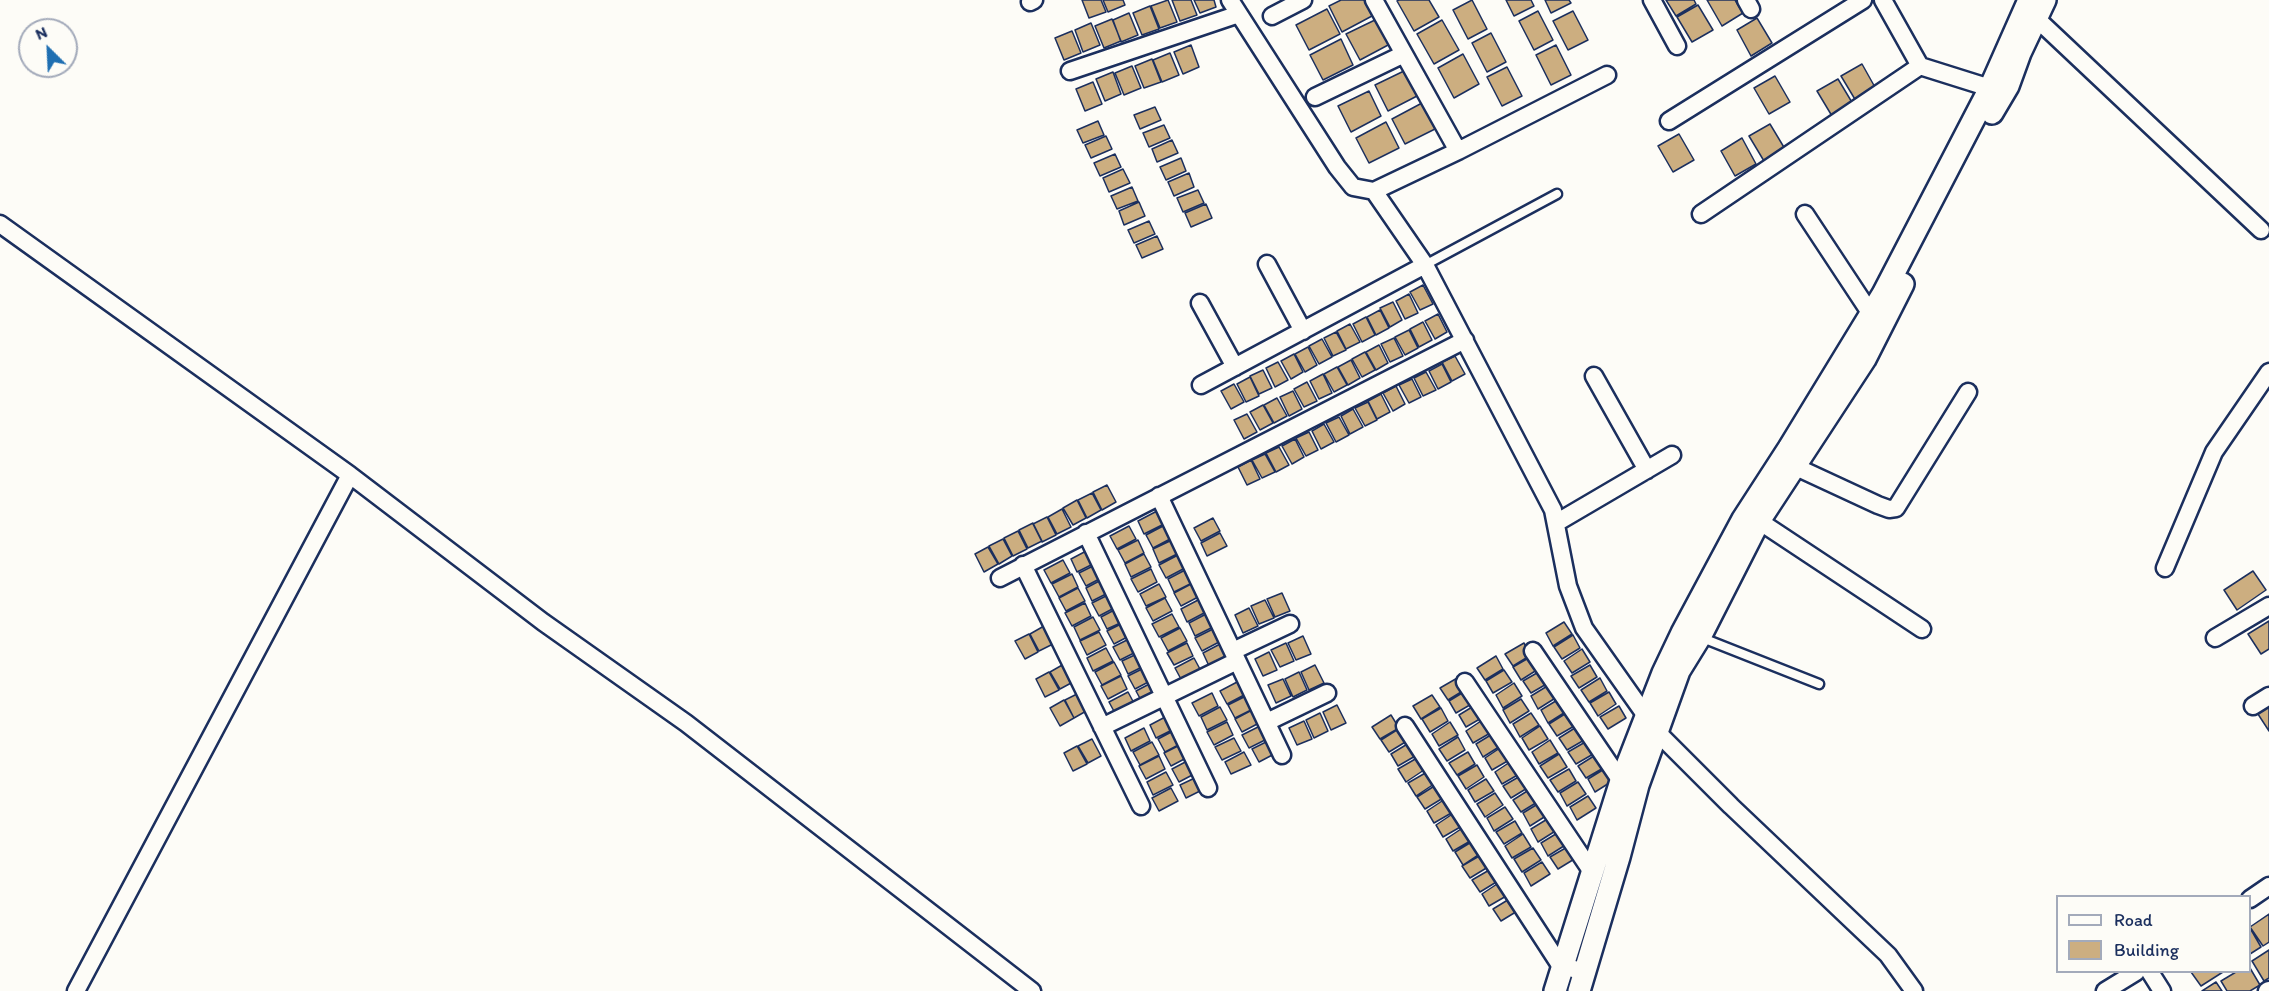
<!DOCTYPE html>
<html>
<head>
<meta charset="utf-8">
<style>
	body { margin:0 }
	#map { position:relative; width:2269px; height:991px; overflow:hidden; background:#fdfcf7; font-family:Itim,sans-serif }
	canvas { display:block }
	.legend { position:absolute; left:2056px; top:895px; width:195px; height:78px; box-sizing:border-box; background:#fdfcf7; border:2px solid #a3aaba; margin:0; padding:8px 10px; list-style:none; font-size:18px; color:#1b2f5e }
	.legend li { display:flex; align-items:center; gap:12px; height:30px }
	.legend b { width:30px; border:2px solid #a3aaba }
	.north { position:absolute; left:18px; top:18px; width:60px; height:60px; box-sizing:border-box; background:#fdfcf7; border:2px solid #a3aaba; border-radius:50%; rotate:336deg; font-size:16px; font-weight:700; line-height:24px; text-align:center; color:#1b2f5e }
	.north::after { content:''; display:block; margin:auto; width:21px; height:27px; background:#1f6fb2; clip-path:polygon(50% 0,100% 100%,50% 72%,0 100%) }
</style>
</head>
<body>
<div id="map">
<canvas width="2269" height="991"></canvas>
<ul class="legend">
<li><b style="height:8px;background:#fdfcf7"></b>Road</li>
<li><b style="height:16px;background:#ccae80"></b>Building</li>
</ul>
<div class="north">N</div>
</div>
<script>
const ctx = document.querySelector('canvas').getContext('2d');
ctx.lineJoin = 'round';
function fillPath(path, color) { ctx.fillStyle = color; ctx.fill(path, 'evenodd'); }
function strokePath(path, color, width, dash) { ctx.strokeStyle = color; ctx.lineWidth = width; ctx.lineCap = dash ? 'butt' : 'round'; ctx.setLineDash(dash || []); ctx.stroke(path); }
const building = new Path2D(`
	M1082,0h19l5,12 -17,6z
	M1103,0h20l2,5 -17,7z
	M1168,0l9,22 -17,6 -9,-22z
	M1172,0h19l6,15 -17,6z
	M1194,0h20l2,7 -16,6z
	M1341,0h23l8,16 -30,16 -13,-26z
	M1399,0h30l10,17 -25,14 -17,-30z
	M1472,0l15,29 -19,10 -15,-29z
	M1506,0h25l3,6 -20,10z
	M1545,0h24l2,3 -20,10z
	M1666,0h28l2,4 -20,12z
	M1707,0h28l8,13 -21,13z
	M1698,5l15,25 -21,12 -15,-25z
	M1150,6l9,23 -17,6 -9,-22z
	M1327,9l13,25 -31,16 -13,-25z
	M1538,11l15,29 -19,10 -15,-29z
	M1573,11l15,29 -20,10 -15,-29z
	M1129,13l9,22 -17,7 -8,-22z
	M1757,18l15,25 -21,13 -14,-26z
	M1112,19l9,22 -17,7 -9,-22z
	M1377,19l13,25 -30,16 -14,-26z
	M1442,20l17,30 -25,14 -17,-30z
	M1091,23l9,22 -17,7 -8,-22z
	M1072,31l9,22 -17,7 -9,-22z
	M1491,33l15,29 -19,10 -15,-29z
	M1341,39l12,26 -30,15 -13,-25z
	M1191,45l8,22 -16,7 -9,-22z
	M1556,45l15,30 -20,10 -15,-30z
	M1170,53l9,22 -17,7 -9,-22z
	M1463,54l16,30 -25,14 -16,-30z
	M1152,59l9,23 -17,6 -9,-22z
	M1862,64l14,25 -20,12 -15,-25z
	M1132,66l9,22 -17,7 -9,-22z
	M1507,67l15,29 -20,10 -15,-29z
	M1406,70l13,25 -31,16 -13,-26z
	M1113,72l8,22 -16,7 -9,-22z
	M1775,76l15,26 -21,12 -15,-26z
	M1838,79l15,25 -21,12 -15,-25z
	M1093,82l9,22 -17,7 -9,-22z
	M1369,91l12,25 -30,16 -13,-26z
	M1422,103l13,26 -30,15 -13,-25z
	M1155,107l6,13 -21,9 -6,-14z
	M1098,121l6,14 -21,8 -6,-13z
	M1386,122l13,26 -30,15 -13,-25z
	M1770,124l15,25 -21,12 -15,-25z
	M1164,125l6,13 -21,9 -6,-14z
	M1679,134l15,26 -21,12 -15,-26z
	M1106,136l6,13 -21,9 -6,-13z
	M1742,138l14,26 -21,12 -14,-25z
	M1172,140l6,13 -21,9 -5,-13z
	M1115,154l6,13 -21,9 -6,-13z
	M1181,158l5,13 -20,9 -6,-13z
	M1123,169l7,14 -21,9 -6,-14z
	M1189,173l5,14 -20,9 -6,-14z
	M1132,187l6,14 -21,8 -6,-13z
	M1198,190l6,13 -21,9 -6,-14z
	M1139,202l6,14 -21,9 -5,-14z
	M1206,204l6,14 -21,9 -6,-14z
	M1149,221l6,13 -21,9 -6,-13z
	M1157,236l6,13 -21,9 -6,-13z
	M1423,285l10,19 -13,6 -10,-18z
	M1409,294l9,19 -13,6 -9,-18z
	M1393,302l9,18 -12,7 -10,-19z
	M1380,310l9,18 -13,7 -9,-18z
	M1438,314l9,18 -12,7 -10,-18z
	M1366,317l9,18 -13,7 -9,-18z
	M1423,322l9,18 -13,7 -9,-18z
	M1350,324l10,18 -14,7 -9,-18z
	M1409,330l9,18 -13,7 -10,-18z
	M1336,332l10,18 -13,6 -9,-18z
	M1394,338l9,18 -13,6 -9,-18z
	M1322,339l10,18 -13,7 -10,-18z
	M1379,345l9,18 -12,7 -10,-18z
	M1308,347l9,18 -12,7 -10,-18z
	M1365,352l10,18 -13,7 -10,-18z
	M1294,354l9,18 -12,7 -10,-18z
	M1455,356l10,18 -13,7 -10,-19z
	M1351,360l9,18 -12,7 -10,-18z
	M1278,362l10,18 -13,7 -9,-19z
	M1442,364l9,18 -13,7 -9,-18z
	M1337,367l10,18 -13,7 -10,-18z
	M1263,370l9,18 -13,6 -9,-18z
	M1426,372l10,18 -13,6 -9,-18z
	M1323,374l9,19 -13,6 -9,-18z
	M1250,377l9,19 -13,6 -9,-18z
	M1412,379l9,18 -12,6 -10,-18z
	M1307,382l10,19 -13,6 -10,-18z
	M1234,384l10,18 -13,7 -10,-18z
	M1396,386l9,18 -12,7 -10,-18z
	M1293,391l9,18 -13,7 -9,-19z
	M1381,394l9,18 -13,7 -9,-18z
	M1277,398l10,18 -13,7 -10,-18z
	M1368,402l9,18 -12,6 -10,-18z
	M1263,405l10,18 -13,7 -10,-18z
	M1353,409l10,18 -13,7 -9,-18z
	M1247,414l10,18 -13,7 -10,-19z
	M1339,417l10,18 -13,7 -10,-19z
	M1324,424l10,18 -13,7 -9,-18z
	M1309,432l9,18 -12,6 -10,-18z
	M1295,439l9,18 -12,7 -10,-18z
	M1279,447l10,18 -13,7 -10,-19z
	M1265,454l10,18 -13,6 -10,-18z
	M1251,460l9,19 -13,6 -9,-18z
	M1107,485l9,17 -14,8 -9,-18z
	M1092,493l9,17 -14,8 -9,-18z
	M1077,500l9,18 -13,7 -10,-17z
	M1062,509l9,18 -14,7 -9,-17z
	M1157,511l7,13 -20,10 -6,-13z
	M1047,517l9,18 -14,7 -9,-18z
	M1213,518l7,13 -19,10 -7,-13z
	M1033,523l9,18 -14,7 -9,-18z
	M1165,525l7,13 -19,10 -7,-13z
	M1129,526l7,13 -19,10 -7,-13z
	M1018,531l9,18 -14,7 -9,-18z
	M1220,533l7,13 -20,10 -6,-13z
	M1003,539l9,17 -13,8 -10,-18z
	M1138,540l6,13 -19,10 -7,-13z
	M1172,540l7,13 -20,10 -6,-14z
	M988,547l10,17 -14,8 -9,-18z
	M1090,549l7,13 -20,10 -6,-13z
	M1144,554l7,13 -20,10 -6,-13z
	M1178,555l7,13 -19,10 -7,-13z
	M1063,560l7,13 -19,10 -7,-13z
	M1099,563l6,13 -19,10 -7,-13z
	M1151,569l6,13 -19,10 -7,-13z
	M1187,569l7,13 -20,10 -6,-13z
	M2253,571l13,19 -29,20 -13,-20z
	M1072,574l6,13 -19,10 -7,-13z
	M1105,578l7,13 -20,10 -6,-13z
	M1193,583l7,13 -19,10 -7,-13z
	M1159,584l7,13 -20,9 -6,-12z
	M1078,588l7,13 -19,10 -7,-13z
	M1112,593l6,13 -19,10 -7,-13z
	M1282,593l8,18 -15,6 -8,-18z
	M1165,598l7,13 -19,10 -7,-13z
	M1200,599l6,13 -19,10 -6,-13z
	M1265,600l9,18 -15,6 -8,-18z
	M1085,603l6,13 -19,10 -7,-13z
	M1120,607l7,13 -20,9 -6,-12z
	M1249,608l9,18 -15,7 -8,-18z
	M1208,613l7,13 -20,10 -6,-13z
	M1172,614l7,13 -20,10 -7,-13z
	M1093,617l7,13 -20,10 -6,-13z
	M1127,621l6,13 -19,10 -7,-13z
	M2269,621v28l-8,5 -13,-20z
	M1564,622l8,12 -19,12 -7,-13z
	M1044,626l9,18 -14,7 -9,-17z
	M1180,628l7,13 -19,10 -7,-13z
	M1215,628l6,13 -19,10 -7,-13z
	M1099,632l7,13 -19,10 -7,-14z
	M1029,634l9,18 -13,7 -10,-18z
	M1573,635l7,13 -18,11 -8,-12z
	M1303,636l8,18 -15,6 -8,-17z
	M1133,637l7,13 -20,10 -7,-13z
	M1187,643l6,13 -19,9 -7,-12z
	M1222,643l7,13 -20,10 -6,-13z
	M1286,643l8,18 -14,6 -9,-17z
	M1524,643l7,12 -18,11 -8,-12z
	M1106,648l7,13 -20,10 -6,-13z
	M1582,649l8,13 -18,11 -8,-12z
	M1141,652l7,12 -20,10 -6,-13z
	M1269,652l8,18 -14,6 -8,-17z
	M1496,656l7,13 -18,11 -8,-12z
	M1532,656l8,12 -19,12 -8,-13z
	M1194,658l7,13 -19,10 -7,-13z
	M1114,662l7,13 -19,10 -7,-13z
	M1064,664l9,18 -13,7 -10,-17z
	M1315,665l9,18 -15,7 -8,-18z
	M1590,665l7,12 -18,11 -8,-12z
	M1148,666l6,13 -19,10 -7,-13z
	M1504,670l8,12 -19,11 -7,-12z
	M1542,670l8,12 -19,11 -8,-12z
	M1049,672l10,18 -14,7 -9,-18z
	M1299,672l8,18 -14,7 -8,-18z
	M1121,676l6,13 -19,10 -7,-13z
	M1459,677l7,12 -18,11 -8,-12z
	M1600,678l7,13 -18,11 -8,-12z
	M1283,679l8,17 -15,7 -8,-18z
	M1155,681l7,13 -19,10 -7,-13z
	M1239,681l7,13 -19,10 -7,-13z
	M1514,683l8,13 -19,12 -7,-13z
	M1549,685l8,12 -19,12 -7,-13z
	M1467,690l8,12 -19,11 -7,-12z
	M1128,692l7,13 -19,10 -7,-13z
	M1609,692l7,12 -18,12 -8,-13z
	M1079,693l9,17 -14,8 -9,-18z
	M1212,693l6,13 -19,10 -7,-13z
	M1248,695l7,13 -20,10 -7,-13z
	M1432,695l8,12 -19,12 -8,-13z
	M1521,699l8,12 -19,12 -7,-13z
	M1559,699l8,12 -19,12 -7,-13z
	M1064,700l10,18 -14,8 -10,-18z
	M2269,703v28l-13,-20z
	M1477,704l8,12 -19,11 -7,-12z
	M1337,705l9,18 -15,7 -8,-18z
	M1619,706l7,12 -18,11 -8,-12z
	M1220,707l7,13 -20,10 -6,-13z
	M1441,708l7,13 -18,11 -8,-13z
	M1254,709l7,13 -19,10 -7,-13z
	M1568,712l8,13 -19,11 -8,-12z
	M1320,713l8,18 -14,7 -8,-18z
	M1531,713l8,12 -19,12 -7,-13z
	M1169,715l7,13 -20,10 -6,-13z
	M1391,715l8,13 -19,11 -8,-12z
	M1484,719l8,13 -19,11 -7,-12z
	M1304,721l8,18 -15,6 -8,-17z
	M1227,722l6,13 -19,10 -7,-13z
	M1450,722l8,13 -19,11 -7,-12z
	M1262,725l7,13 -20,10 -7,-13z
	M1540,726l8,13 -19,11 -7,-12z
	M1578,726l8,13 -19,11 -8,-12z
	M1144,728l6,13 -19,10 -6,-13z
	M1400,728l7,13 -18,11 -8,-12z
	M1177,729l7,13 -19,10 -7,-13z
	M1494,733l8,12 -19,12 -7,-13z
	M1458,737l7,13 -18,11 -8,-12z
	M1234,738l7,13 -19,9 -7,-13z
	M1092,739l9,17 -13,7 -10,-17z
	M1272,739l6,13 -19,10 -7,-13z
	M1550,740l8,13 -19,11 -7,-12z
	M1587,741l8,12 -19,11 -8,-12z
	M1152,742l7,13 -19,10 -7,-13z
	M1184,743l6,13 -19,10 -7,-13z
	M1409,743l8,12 -19,11 -7,-12z
	M1077,746l10,18 -14,7 -9,-18z
	M1503,746l8,13 -19,11 -7,-12z
	M1244,752l7,13 -20,9 -6,-12z
	M1468,752l7,12 -18,11 -8,-12z
	M1559,754l8,13 -19,11 -8,-12z
	M1597,754l8,13 -19,11 -8,-12z
	M1159,756l6,13 -19,10 -7,-13z
	M1417,758l7,12 -18,12 -8,-13z
	M1191,759l7,13 -19,10 -7,-13z
	M1513,760l8,13 -19,11 -7,-12z
	M1477,765l7,12 -18,12 -8,-13z
	M1606,768l8,12 -19,12 -7,-13z
	M1569,769l7,12 -18,11 -8,-12z
	M1166,772l7,13 -20,10 -6,-13z
	M1427,772l7,12 -18,12 -8,-13z
	M1522,775l7,12 -18,11 -8,-12z
	M1199,776l7,12 -20,10 -6,-13z
	M1486,779l8,12 -19,11 -7,-12z
	M1578,782l8,12 -19,12 -7,-13z
	M1436,785l7,13 -18,11 -8,-12z
	M1171,788l7,13 -19,10 -7,-13z
	M1532,788l7,13 -18,11 -8,-12z
	M1495,793l8,12 -18,12 -8,-13z
	M1588,796l8,12 -19,12 -7,-13z
	M1445,799l8,13 -19,11 -7,-12z
	M1541,802l8,12 -19,12 -7,-13z
	M1505,807l8,12 -19,12 -7,-13z
	M1454,813l8,13 -19,11 -7,-12z
	M1549,818l8,12 -19,12 -7,-13z
	M1515,821l7,12 -18,11 -8,-12z
	M1464,827l8,13 -19,11 -7,-12z
	M1559,832l8,12 -19,12 -7,-13z
	M1523,834l8,13 -19,11 -7,-12z
	M1473,841l8,12 -18,12 -8,-13z
	M1569,846l7,12 -18,11 -8,-12z
	M1533,848l8,12 -19,12 -8,-13z
	M1481,855l7,12 -18,11 -8,-12z
	M1542,862l8,12 -19,12 -7,-13z
	M1491,869l7,12 -18,11 -8,-12z
	M1500,882l8,13 -19,11 -7,-12z
	M1511,898l8,12 -18,11 -8,-12z
	M2269,914v28l-6,4 -13,-19z
	M2250,928l11,19 -11,7z
	M2269,950v28l-5,3 -12,-20z
	M2250,968l10,17 -10,6h-23l-6,-10 15,-9h14z
	M2191,972h32l-22,14z
	M2216,982l6,9h-20z`);
fillPath(building, '#ccae80');
strokePath(building, '#1b2f5e', 1.5);
const service = new Path2D(`
	M1425,265l132,-71
	M1700,637l119,47`);
const minor = new Path2D(`
	M1230,0l107,167 16,20 21,4 84,-40 149,-76
	M1374,0l84,151
	M1652,0l25,46
	M1746,0l5,9
	M1883,0l37,66 70,22
	M1030,2l4,-2
	M1272,16l31,-16
	M2037,19l224,211
	M1070,71l169,-57
	M1315,97l89,-43
	M1669,121l194,-121
	M1374,191l51,74 128,245 15,76 16,42 74,105 73,73 157,149 26,36
	M1701,214l219,-148
	M1805,214l66,100
	M0,224l350,251 193,147 143,101 346,268
	M1267,264l36,67
	M1200,303l35,64
	M1594,376l53,94
	M1201,385l224,-120
	M1796,467l82,38 11,4 7,-1 72,-116
	M1159,496l123,259
	M1759,521l163,108
	M1556,523l116,-68
	M1086,533l122,255
	M1023,565l118,241
	M2165,568l49,-116 55,-80
	M1000,578l465,-238
	M2215,638l54,-32
	M1233,651l57,-27
	M1533,651l88,130
	M1465,682l127,190
	M2253,706l16,-10
	M1267,722l60,-29
	M1405,726l155,239 24,7
	M1102,727l135,-66
	M2250,899l19,-13
	M2150,972l12,19
	M76,991l274,-516
	M2105,991l31,-19
	M2267,991l2,-1`);
const tertiary = new Path2D(`
	M1992,113l16,-27 12,-33 25,-53
	M1555,991l66,-210 42,-108 19,-40 61,-114 46,-71 94,-154 107,-206 39,-88
	M1579,991l40,-134 19,-72 41,-114 21,-34 59,-116 106,-162 38,-75`);
strokePath(service, '#1b2f5e', 13);
strokePath(minor, '#1b2f5e', 21);
strokePath(tertiary, '#1b2f5e', 26);
strokePath(service, '#fdfcf7', 8);
strokePath(minor, '#fdfcf7', 16);
strokePath(tertiary, '#fdfcf7', 21);
</script>
</body>
</html>
